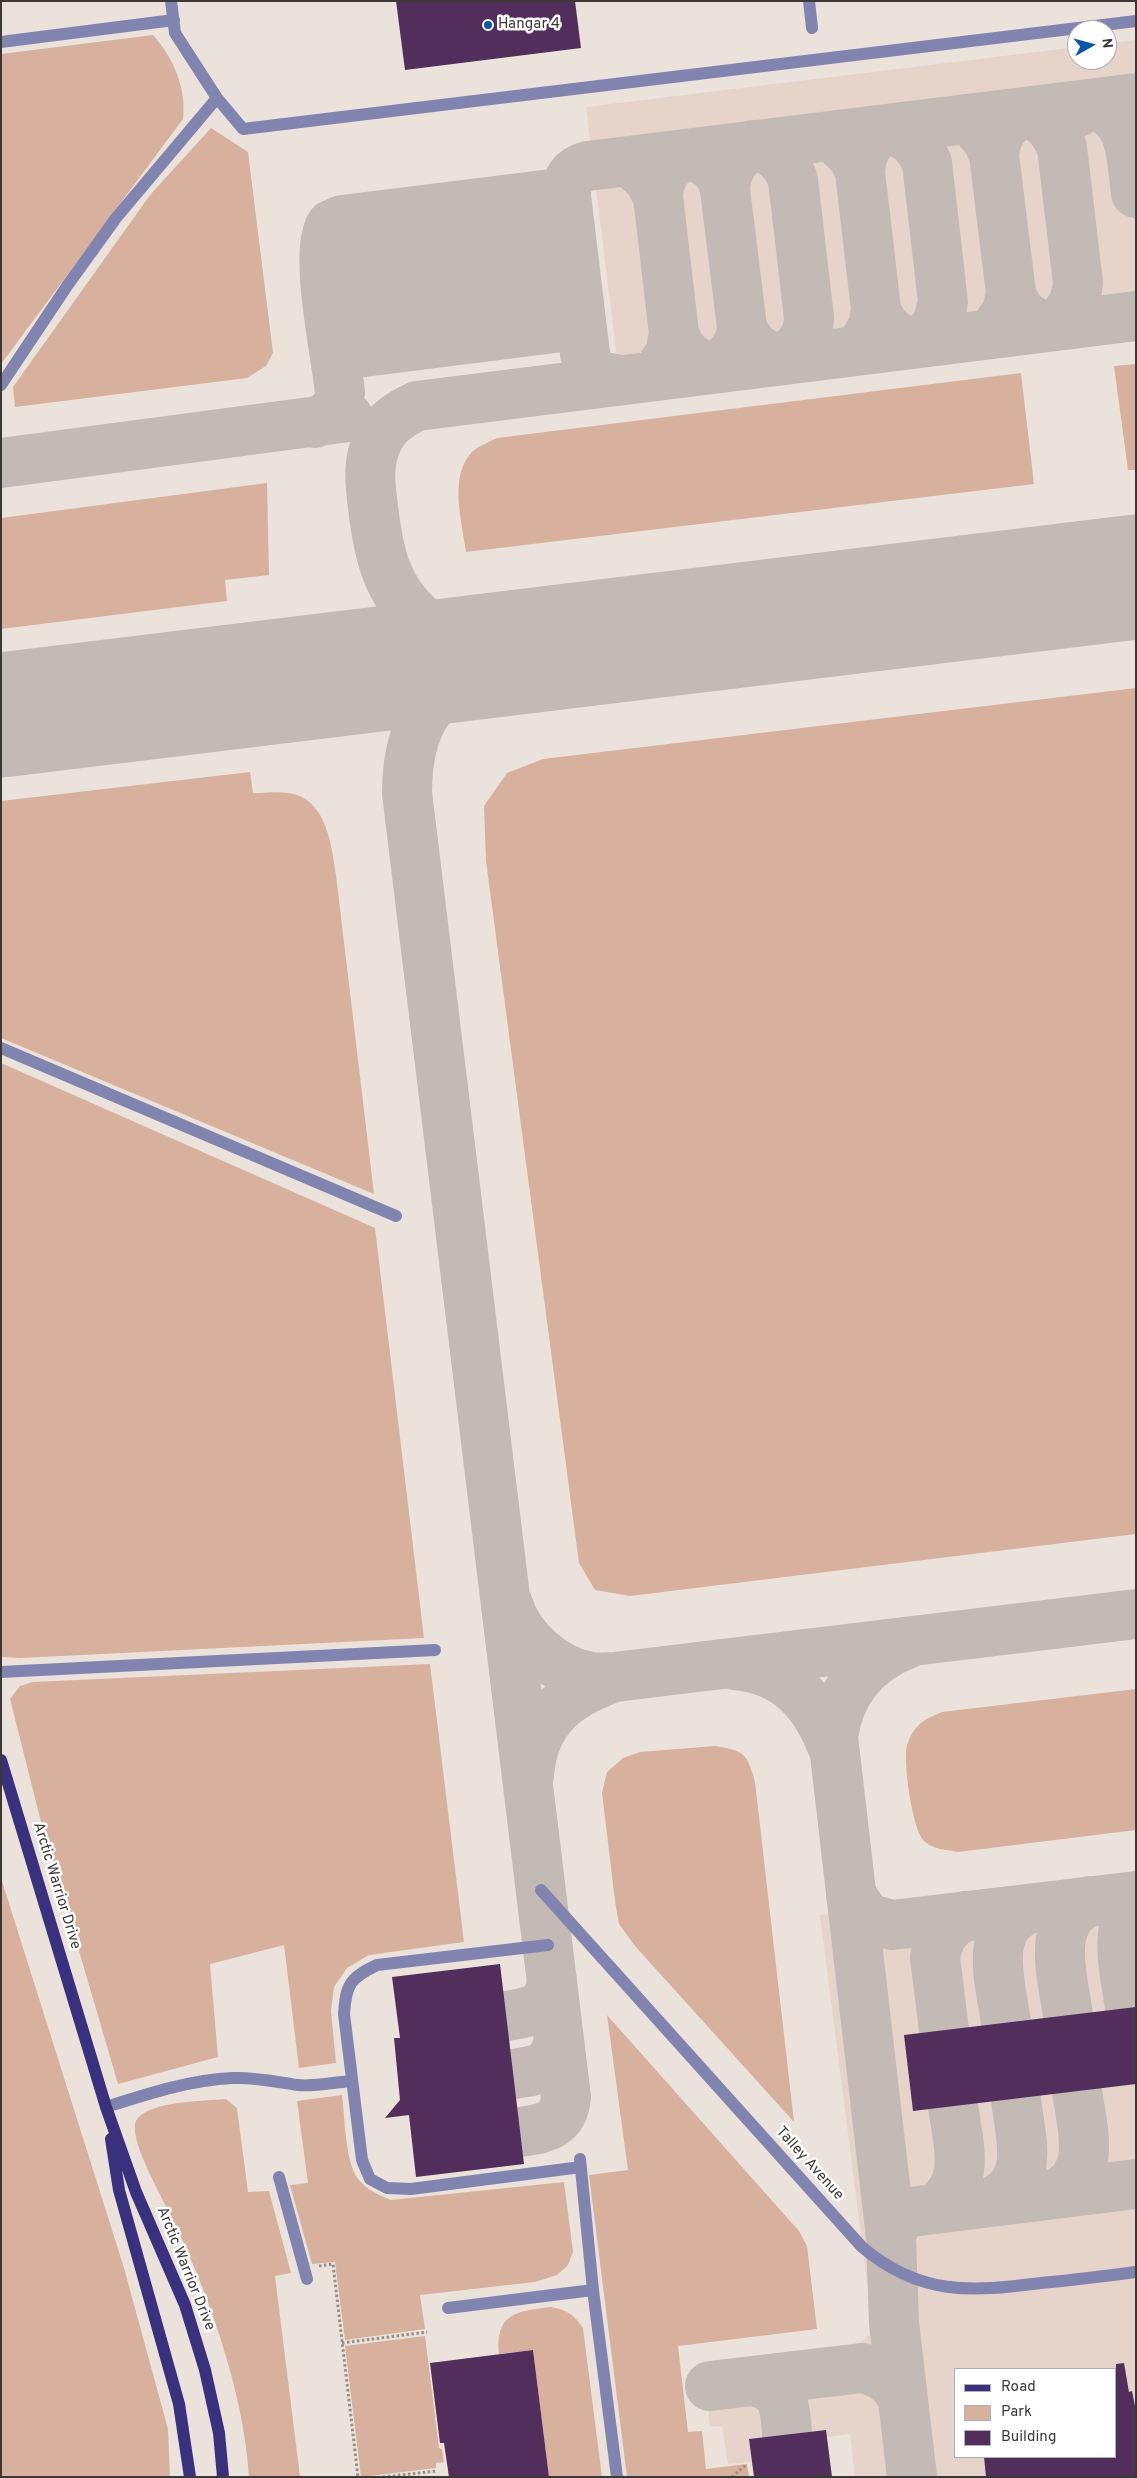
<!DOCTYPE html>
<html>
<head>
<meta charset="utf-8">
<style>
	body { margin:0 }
	#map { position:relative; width:1137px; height:2478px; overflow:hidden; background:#ece2dc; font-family:Overpass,sans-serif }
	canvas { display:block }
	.frame { position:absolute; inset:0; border:2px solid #3c3836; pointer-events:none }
	.legend { position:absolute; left:954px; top:2368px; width:162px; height:90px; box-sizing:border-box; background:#fff; border:1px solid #b1afaf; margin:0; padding:6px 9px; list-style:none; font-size:15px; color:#3c3836 }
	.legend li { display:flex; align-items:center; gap:10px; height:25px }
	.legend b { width:25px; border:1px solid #b1afaf }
	.north { position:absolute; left:1067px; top:20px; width:50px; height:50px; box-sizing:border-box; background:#fff; border:1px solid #b1afaf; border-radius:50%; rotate:83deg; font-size:14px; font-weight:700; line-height:20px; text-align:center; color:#3c3836 }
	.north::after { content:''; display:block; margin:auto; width:18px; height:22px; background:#0857a6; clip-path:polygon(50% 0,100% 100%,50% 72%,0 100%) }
</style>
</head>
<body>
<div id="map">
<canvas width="1137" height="2478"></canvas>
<div class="frame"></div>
<ul class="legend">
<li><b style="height:6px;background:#39317e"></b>Road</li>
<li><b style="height:14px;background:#d7b19d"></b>Park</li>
<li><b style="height:14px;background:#522e5c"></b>Building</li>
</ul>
<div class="north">N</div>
</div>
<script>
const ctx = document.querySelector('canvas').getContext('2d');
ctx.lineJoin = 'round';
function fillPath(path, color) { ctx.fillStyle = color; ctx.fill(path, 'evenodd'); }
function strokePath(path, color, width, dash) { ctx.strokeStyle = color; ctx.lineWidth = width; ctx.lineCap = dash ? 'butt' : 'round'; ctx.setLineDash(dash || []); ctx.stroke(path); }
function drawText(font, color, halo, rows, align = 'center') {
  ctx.font = font + ' Overpass,sans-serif'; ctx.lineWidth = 5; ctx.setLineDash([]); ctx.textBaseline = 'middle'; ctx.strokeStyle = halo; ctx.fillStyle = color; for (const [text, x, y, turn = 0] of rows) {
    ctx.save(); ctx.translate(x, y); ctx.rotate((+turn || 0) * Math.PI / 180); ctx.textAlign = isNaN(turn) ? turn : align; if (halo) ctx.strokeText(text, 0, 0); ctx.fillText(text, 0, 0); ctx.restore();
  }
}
fillPath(new Path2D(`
	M1136,40v262l-518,64 -32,-259 491,-60v13h30v-17z
	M1136,1877v534l-4,-19h-3l-3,-19 -10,1v-5h-160v88h28l2,20h-131l-5,-43 -23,3 -2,-7 -76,9 3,23 -24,2 -6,-38 -12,1 -7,-65 156,-18 10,-9 3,-14 -52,-406z`), '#e6d4cb');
fillPath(new Path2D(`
	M153,35c20,22 34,54 30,84l-182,245v-310z
	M211,128l37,24 25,201 -7,13 -19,12 -232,29 -2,-20 137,-192z
	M1136,364v106h-8l-14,-104z
	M1021,373l13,111 -568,68c-4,-30 -18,-77 7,-101 6,-5 16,-9 24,-13z
	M267,483l2,92 -44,5 2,21 -226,28v-111z
	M1136,688v846l-506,62 -35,-6 -16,-27 -93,-702 -2,-55 23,-33 36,-14z
	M250,772l3,21c15,0 32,-3 47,3 28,13 32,53 36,79l38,319 -373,-156v-237z
	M1,1063l374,165 49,410 -403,20 -20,-1z
	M430,1664l34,278 -95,13 -22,13 -13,19 -3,24 5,52 -37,5 -15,-123 -74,19 8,93 -100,27 -78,-266 -30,-119 10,-13 13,-4z
	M1136,1689v141l-178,22c-11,-2 -25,-3 -33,-10 -13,-11 -22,-80 -18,-97 2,-5 5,-13 9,-17 6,-8 17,-12 26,-16z
	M715,1746c30,5 32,7 40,36l39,340 -159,-176 -16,-22 -4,-23 -13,-108 5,-21 16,-14 17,-6z
	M1,1878l123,390 44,161 2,48h-169z
	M607,2015l192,216 8,15 10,83 -139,17 10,86 14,-1 4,38 41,-5 2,13h-122l-38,-302 39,-5z
	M342,2095c3,22 3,67 16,84 9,11 21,16 33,21l173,-18 9,70 -5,13 -11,10 -22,7 -115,13 5,34 -80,11 -10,-78 -23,2 -22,-79 18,-2 -11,-82z
	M226,2099l11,9 11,84 21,-1 22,82 -16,3 25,201h-51c-5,-85 -42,-189 -80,-265 -8,-17 -41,-74 -33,-91 10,-20 70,-20 90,-22z
	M551,2307c15,3 23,7 32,21l19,149h-53l-16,-127 -34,4c-4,-40 17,-43 52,-47z
	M425,2336l14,112 3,1 2,13 -8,1v5l-75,9 -16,-131z`), '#d7b19d');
strokePath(new Path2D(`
	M1076,113l15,-9c43,10 40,54 45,89
	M977,128l10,11 7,16 17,138 -4,19 -8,11
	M841,145l12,11 7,16 16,137 -3,18 -8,13
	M994,155c2,-20 10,-33 29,-43 21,5 31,16 39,36l16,135c-2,20 -10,36 -29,43 -20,-3 -32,-14 -38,-33
	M639,170l9,8 10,18 16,138 -4,20 -7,10
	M860,172c1,-21 9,-34 28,-43 20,4 31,15 39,34l16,139 -6,23 -10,11 -12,7c-20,-3 -33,-15 -39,-34
	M725,190c1,-22 10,-34 28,-45 21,5 33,15 40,35l16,138c-1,21 -11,32 -29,42 -19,-6 -31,-14 -38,-33
	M658,196c1,-21 11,-34 29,-42 20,6 34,14 38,36l17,137c-1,19 -12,31 -28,41 -21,-5 -32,-13 -40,-34
	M329,301l8,-27 13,-9 204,-27 17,4
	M335,344c2,-16 6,-29 23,-34l207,-28 12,9
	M337,364l7,-8 12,-3 214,-27 12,7
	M620,380l-26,-5 -5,-6 -4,-15 -19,-158c0,-16 6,-26 22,-30l548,-68
	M315,423c14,-7 24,-14 25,-30 -3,-35 -27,-142 -9,-168l11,-5 210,-26 14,9
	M1,463l347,-46
	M523,650c-37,0 -70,-5 -100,-29 -37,-29 -45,-70 -50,-114 -3,-24 -6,-45 5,-67 8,-17 22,-26 39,-34l719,-90
	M520,652c-75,27 -113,56 -113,141l159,1304c-3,29 -21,31 -46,35
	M1,714l7,1
	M508,1604c10,35 47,68 84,73 7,1 16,0 23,0
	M734,1665c53,4 81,36 99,83
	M529,1775c4,-56 37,-81 86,-98l521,-63
	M851,1895l16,23 25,7 244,-29
	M1130,2008c-4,-31 -18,-81 6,-105
	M506,2016c26,-4 43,-6 46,-36
	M1068,2016c-5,-40 -24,-95 22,-115
	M1006,2023c-5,-40 -24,-93 21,-114
	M944,2030l-9,-72c3,-21 11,-32 30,-42
	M513,2074c27,-4 39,-5 46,-34
	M1055,2194c43,-19 27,-66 22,-103
	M994,2201c42,-22 26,-63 22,-102
	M935,2208c37,-23 23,-66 18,-102
	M891,2237l-58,-500c6,-45 32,-77 74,-93
	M752,2381c32,6 33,24 35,52
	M710,2386l152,-18c21,5 32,13 41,32
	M912,2477l-18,-154 -3,-86 5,-18 9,-6 21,-3 210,-26`), '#c3bab6', 50);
strokePath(new Path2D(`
	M1,715l1135,-138`), '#c3bab6', 125);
fillPath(new Path2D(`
	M396,1h179l6,47 -176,22z
	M500,1964l24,200 -108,13 -7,-62 -24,3 15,-18 -6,-62h6l-8,-61z
	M1136,2007v77l-223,27 -9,-76z
	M533,2350l16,127h-100l-5,-34h-4l-10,-80z
	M1124,2363l5,29 3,-1 4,20v66h-150l-2,-20h132v-93z
	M826,2430l6,47h-78l-5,-38z`), '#522e5c');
strokePath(new Path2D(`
	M319,2266l14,-2 25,213
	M342,2343l85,-11
	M383,2477l54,-6
	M732,2477l15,-13`), '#958e8a', 3, [2.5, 2.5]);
strokePath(new Path2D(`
	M171,1l4,32 42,65 26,31 893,-108
	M809,1l3,27
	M1,42l173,-22
	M1,385l66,-99 49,-68 101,-120
	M1,1048l395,168
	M1,1672l434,-22
	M541,1890l321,357c58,49 109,45 179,36 32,-3 63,-7 95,-11
	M548,1945l-171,20c-27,13 -31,19 -33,49l18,146 8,19 17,9 24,1 170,-22
	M106,2107c41,-13 83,-27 127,-29 23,-1 43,4 65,7 17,2 37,-3 54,-4
	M580,2159l13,131 24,187
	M279,2177l28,102
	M448,2308l145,-18`), '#8284b0', 12);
strokePath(new Path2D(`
	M1,1760l105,347 30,85 49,113 20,65 14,63 4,44
	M111,2139l8,51 60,214 11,73`), '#39317e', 12);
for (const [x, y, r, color] of [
	[488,25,5,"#0857a6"]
]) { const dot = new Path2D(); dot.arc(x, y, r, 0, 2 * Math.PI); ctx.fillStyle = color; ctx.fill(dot); strokePath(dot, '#fff', 2); }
drawText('15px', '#3c3836', '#fff', [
	["Hangar 4",498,25]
], 'left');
drawText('15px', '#3c3836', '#fff', [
	["Arctic Warrior Drive",56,1886,73],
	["Talley Avenue",809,2164,48],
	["Arctic Warrior Drive",185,2269,68]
]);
</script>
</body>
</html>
